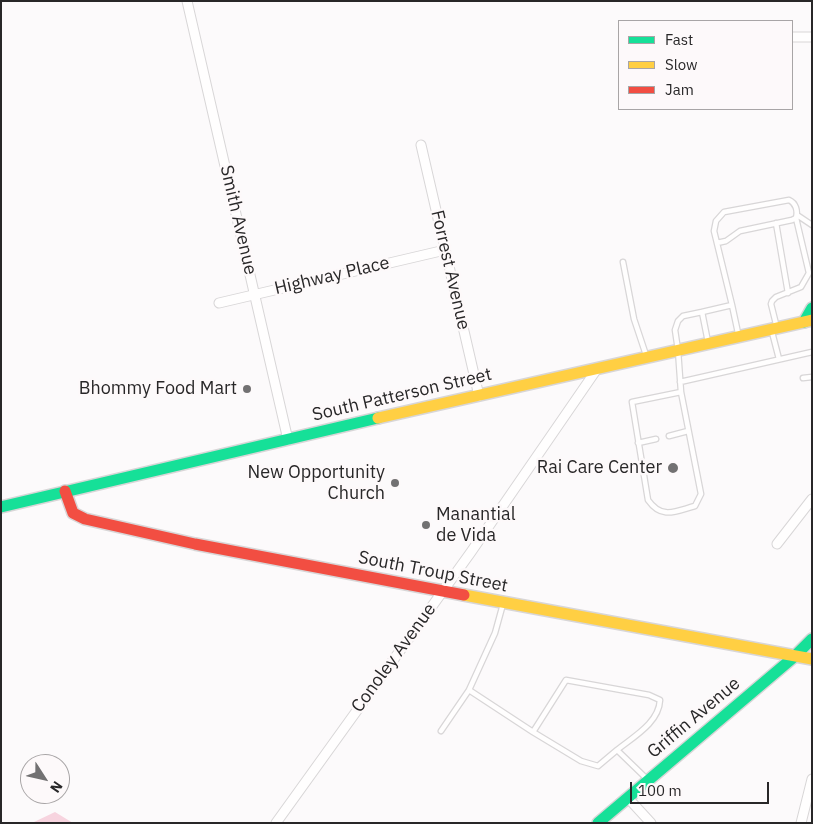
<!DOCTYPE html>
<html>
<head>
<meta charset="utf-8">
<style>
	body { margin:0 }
	#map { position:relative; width:813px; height:824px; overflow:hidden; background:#fcfafb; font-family:"IBM Plex Sans",sans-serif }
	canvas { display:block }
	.frame { position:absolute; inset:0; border:2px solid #282728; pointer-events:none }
	.legend { position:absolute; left:618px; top:20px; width:175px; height:90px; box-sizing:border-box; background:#fdf9fa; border:1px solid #a8a5a6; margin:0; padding:6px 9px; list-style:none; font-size:15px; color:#282728 }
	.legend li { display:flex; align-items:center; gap:10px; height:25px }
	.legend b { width:25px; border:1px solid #a8a5a6 }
	.north { position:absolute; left:20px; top:754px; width:50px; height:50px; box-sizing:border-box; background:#fdf9fa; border:1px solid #a8a5a6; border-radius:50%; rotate:125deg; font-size:14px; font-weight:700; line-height:20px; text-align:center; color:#282728 }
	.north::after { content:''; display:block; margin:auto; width:18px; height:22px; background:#727172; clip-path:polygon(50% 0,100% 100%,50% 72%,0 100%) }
	.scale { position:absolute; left:630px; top:782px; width:139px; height:22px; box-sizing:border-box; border:2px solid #282728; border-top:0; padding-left:6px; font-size:15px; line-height:18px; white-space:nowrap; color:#282728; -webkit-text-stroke:4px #fdf9fa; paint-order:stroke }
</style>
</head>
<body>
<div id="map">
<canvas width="813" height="824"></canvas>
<div class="frame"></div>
<ul class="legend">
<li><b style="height:6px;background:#16e098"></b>Fast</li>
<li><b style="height:6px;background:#ffcf43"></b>Slow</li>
<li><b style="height:6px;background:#f24e42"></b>Jam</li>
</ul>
<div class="north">N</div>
<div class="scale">100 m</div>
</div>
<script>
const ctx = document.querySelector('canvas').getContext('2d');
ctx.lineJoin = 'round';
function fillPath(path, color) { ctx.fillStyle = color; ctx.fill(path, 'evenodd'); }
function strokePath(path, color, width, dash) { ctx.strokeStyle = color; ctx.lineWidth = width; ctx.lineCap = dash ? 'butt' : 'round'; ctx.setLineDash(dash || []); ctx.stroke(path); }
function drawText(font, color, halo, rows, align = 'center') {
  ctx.font = font + ' "IBM Plex Sans",sans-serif'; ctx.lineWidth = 5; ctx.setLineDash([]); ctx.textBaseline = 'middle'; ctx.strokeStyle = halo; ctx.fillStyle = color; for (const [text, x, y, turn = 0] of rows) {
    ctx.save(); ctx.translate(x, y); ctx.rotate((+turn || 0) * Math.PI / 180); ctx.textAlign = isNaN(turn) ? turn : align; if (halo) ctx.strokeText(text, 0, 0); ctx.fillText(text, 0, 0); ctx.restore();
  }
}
fillPath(new Path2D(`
	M55,812l18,11h-39v-1z`), '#f7d4df');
const lane = new Path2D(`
	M797,215l15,10
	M776,223l12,70
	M717,243l9,-2 14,-10 52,-11 4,-2c2,-7 0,-15 -7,-18l-65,12 -8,9 -2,10 18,74
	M623,262l11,57 12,36
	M776,324l-5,-20 1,-3 4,-4 25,-10 8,-14 -13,-55
	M772,332l7,27
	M708,342l-6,-30 30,-7 6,28
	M803,378l9,-1
	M680,382l132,-30
	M681,392l20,102 -6,12c-19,5 -33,14 -47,-6l-16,-98 49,-10 -3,-42 -3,-20 3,-9 5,-5 19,-4
	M669,436l19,-5
	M638,443l18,-4
	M469,690l64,42
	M441,731l28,-41 26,-57 8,-29
	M617,750l-19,16 -17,-5 -48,-29 33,-52 83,15 11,5c-1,23 -27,37 -43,50l30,29`);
const street = new Path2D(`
	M187,1l101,439
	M792,37h20
	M421,145l58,251
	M219,303l226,-53
	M777,544l35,-45
	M628,798l23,25
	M276,823l195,-271 126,-183
	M801,823l11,-44`);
const fast = new Path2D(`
	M804,322l8,-14
	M1,507l377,-89
	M598,823l197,-167 17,-17`);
const slow = new Path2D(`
	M378,418l434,-98
	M464,595l348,64`);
const jam = new Path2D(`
	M65,491l8,22 12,6 110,25 269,51`);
strokePath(lane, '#d8d6d7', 7);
strokePath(street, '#d8d6d7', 11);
strokePath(fast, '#d8d6d7', 14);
strokePath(slow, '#d8d6d7', 14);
strokePath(jam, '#d8d6d7', 14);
strokePath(lane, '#fffefe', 4.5);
strokePath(street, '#fffefe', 9);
strokePath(fast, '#16e098', 11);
strokePath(slow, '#ffcf43', 11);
strokePath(jam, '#f24e42', 11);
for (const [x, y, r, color] of [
	[247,389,5,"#727172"],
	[673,468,6,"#727172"],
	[395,483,5,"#727172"],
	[426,525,5,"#727172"]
]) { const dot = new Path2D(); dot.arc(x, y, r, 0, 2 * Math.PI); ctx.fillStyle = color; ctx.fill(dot); strokePath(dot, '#fdf9fa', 2); }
drawText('18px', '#282728', '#fdf9fa', [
	["Smith Avenue",238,220,77],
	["Forrest Avenue",450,270,77],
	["Highway Place",332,276,-13],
	["South Patterson Street",402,395,-13],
	["South Troup Street",433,572,11],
	["Conoley Avenue",394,658,-54],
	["Griffin Avenue",694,718,-40]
]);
drawText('18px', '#282728', '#fdf9fa', [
	["Bhommy Food Mart",237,389],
	["Rai Care Center",662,468],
	["New Opportunity",385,473],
	["Church",385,494],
	["Manantial",436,515,"left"],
	["de Vida",436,536,"left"]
], 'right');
</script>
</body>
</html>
